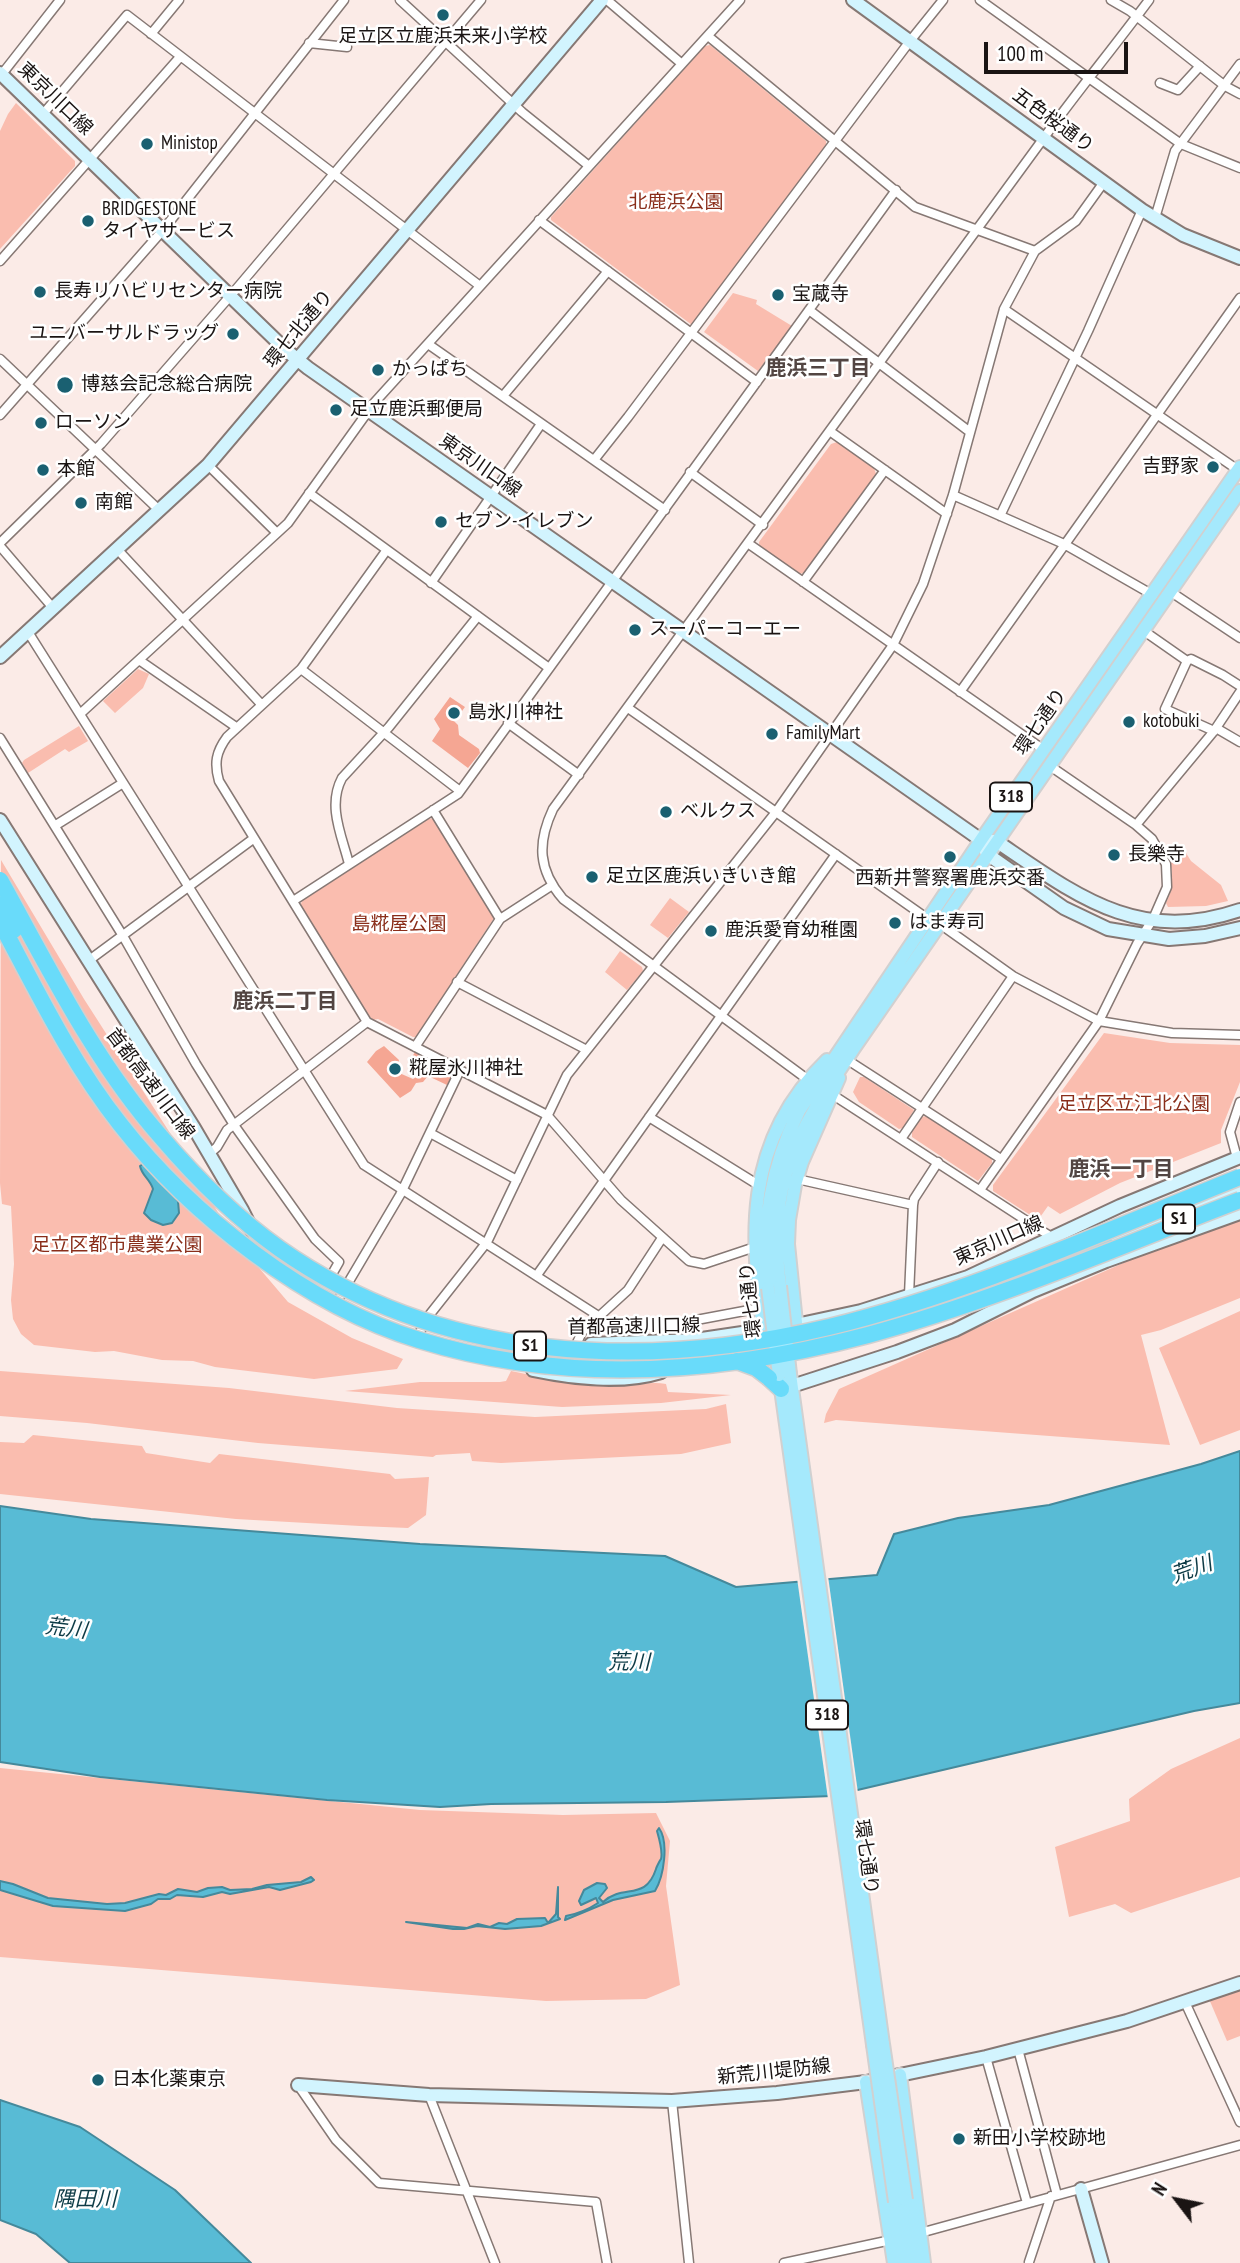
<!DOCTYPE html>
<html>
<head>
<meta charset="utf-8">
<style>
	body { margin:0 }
	#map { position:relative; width:1240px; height:2263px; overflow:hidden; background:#fbebe7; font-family:"PT Sans Narrow",sans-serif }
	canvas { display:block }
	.north { position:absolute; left:1142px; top:2165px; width:70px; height:70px; -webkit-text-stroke:5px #fff; paint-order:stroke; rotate:302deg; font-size:19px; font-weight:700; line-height:28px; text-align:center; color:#1a1413 }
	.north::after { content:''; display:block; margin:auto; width:24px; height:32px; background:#1a1413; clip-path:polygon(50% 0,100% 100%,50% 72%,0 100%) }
	.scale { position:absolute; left:984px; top:42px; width:144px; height:32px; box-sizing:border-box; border:4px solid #1a1413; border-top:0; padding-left:9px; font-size:21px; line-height:24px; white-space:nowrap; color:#1a1413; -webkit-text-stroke:5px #fff; paint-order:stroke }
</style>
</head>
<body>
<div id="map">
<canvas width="1240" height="2263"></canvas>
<div class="north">N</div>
<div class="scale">100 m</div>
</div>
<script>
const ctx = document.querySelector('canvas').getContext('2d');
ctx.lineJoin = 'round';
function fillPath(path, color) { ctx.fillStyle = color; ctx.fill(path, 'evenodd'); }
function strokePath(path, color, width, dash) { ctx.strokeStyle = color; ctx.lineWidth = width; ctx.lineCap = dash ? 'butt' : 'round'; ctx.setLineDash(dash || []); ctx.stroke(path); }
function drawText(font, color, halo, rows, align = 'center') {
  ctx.font = font + ' "PT Sans Narrow","Noto Sans JP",sans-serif'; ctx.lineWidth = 5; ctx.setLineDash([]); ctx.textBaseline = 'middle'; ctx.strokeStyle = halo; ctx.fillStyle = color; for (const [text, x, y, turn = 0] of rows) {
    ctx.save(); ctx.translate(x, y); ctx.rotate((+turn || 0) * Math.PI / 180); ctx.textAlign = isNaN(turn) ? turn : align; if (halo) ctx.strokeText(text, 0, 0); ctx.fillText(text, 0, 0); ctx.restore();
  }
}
fillPath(new Path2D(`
	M710,45l116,96v4l-134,180 -141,-105v-3l154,-171z
	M16,103l59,58v5l-75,83v-118l8,-17z
	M733,293l24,7 -1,4 36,22 -34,45 -54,-39z
	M837,442l37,26 2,6 -72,99 -5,1 -40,-28v-4l72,-98z
	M138,669l11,5 -6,14 -28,25 -12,-12z
	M79,726l9,15 -19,11 -4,-3 -37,24 -6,-10 2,-3z
	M435,818l59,100 -78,119h-3l-35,-18 -5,1 -5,-5 -68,-108 2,-6 126,-82z
	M1181,845l10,16 30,24 7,16 -22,5 -38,1 -2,-4c9,-17 7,-34 1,-51z
	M1,860l83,139 102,159 37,63 31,41 34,40 64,36 51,21 -6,10 -83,10 -99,-12 -22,-6 -31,-1 -48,-9 -19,1 -61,-7 -13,-11 -8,-15 -2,-19 3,-36 -3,-58 -9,-2 -2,-21z
	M670,898l19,14 -21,26 -18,-13z
	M620,951l22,16 1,4 -16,19 -22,-18z
	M1104,1033l66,10 70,2v37l-19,48v13l-101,40 -60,31 -12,-8 -10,14 -45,-29v-6z
	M860,1077h4l50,33 -11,18 -4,1 -40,-27 -6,-10z
	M926,1116l66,42v5l-14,18 -66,-44v-6l10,-14z
	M1240,1216v82l-79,32 -20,5 29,110 -334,-25 -12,3 2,-9 13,-25 300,-133z
	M1240,1311v119l-40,15 -41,-97z
	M0,1371l229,17 168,20 138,9 171,-8 20,-5 5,39 -50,11 -180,9 -29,-2 -2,-8 -34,2 -3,2 -175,-14 -171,-20 -87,-7z
	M511,1371c39,9 76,12 117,14 13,0 25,-4 38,-1l2,8 63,3 -70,8 -99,4 -217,-16 75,-9h80l6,-1z
	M33,1435l109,11 4,7 64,10 9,-9 171,20 5,5 34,-2 -3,38 -18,13 -48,-2 -124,-7 -236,-25v-52l24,1z
	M1240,1738v139l-109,36 -16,-9 -46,13 -14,-70 75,-26 -1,-22 42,-30z
	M0,1768l420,42 143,5 93,-2 14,28 -4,45 14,99 -34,14 -100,2 -546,-44z
	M1240,1989v47l-13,5 -18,-42z`), '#fabdaf');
fillPath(new Path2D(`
	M450,697l15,10 -3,4 -2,-1 -8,9 6,6 1,10 20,14 1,4 -12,15 -36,-27 8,-12 -6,-10z
	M384,1046l15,14 -2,12 16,7 15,-9 12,8 5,-1 1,-4 -3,-3 -18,-1 -12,-5 -1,-7 3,-5 35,17 3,5 -6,11 -19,-9 -5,6 -7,1 -5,8 -11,7 -33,-36 9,-11z`), '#f5a693');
const water = new Path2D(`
	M148,1161l15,8v16l15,16 1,12 -7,10 -9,2 -12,-5 -7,-7 9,-24c-3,-10 -11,-13 -13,-23z
	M1240,1451v252l-46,8 -362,85 -166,6 -175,2 -51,3 -113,-7 -227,-23 -100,-15v-256l91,13 329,25 245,12 71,31 141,-12 17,-41 64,-16 91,-13 152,-41z
	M659,1828c10,14 5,48 -4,63l-42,9 -48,20 1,-4c10,-2 23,-7 32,-13l-2,-5 -15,7 -2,-4 5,-11 13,-7 8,1 2,4 -8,10 4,4c21,-19 42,0 53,-33 0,-1 4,-9 5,-10 2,-7 -2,-21 -4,-28z
	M311,1877l3,3 -3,2 -31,8 -11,-3 -39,7 -8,-2 -19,5 -26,-2 -7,4h-12l-7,5 -26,7 -72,-5 -53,-16v-9l13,3 35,14 59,6 18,-1 34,-9 7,1 12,-6 19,3 11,-4 14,-1 8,3 22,-1 15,-4 34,-3z
	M558,1887v30l2,2 -19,7 -36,3 -28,-3 -13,3h-11l-47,-7 61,6 11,-4 12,3 9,-4 8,1 10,-5 28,-1 3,5 8,-9z
	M0,2100l80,27 95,63 76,73h-181l-34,-29 -36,-14z`);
fillPath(water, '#58bbd5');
strokePath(water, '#45899b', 2);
fillPath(new Path2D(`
	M828,1576l30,217 -30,6 -31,-221z`), '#fbebe7');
const street = new Path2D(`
	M400,0l122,112 67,54
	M607,0l75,64
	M980,0l201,144 59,24
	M1111,0l19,11 95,75 15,8
	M151,34l28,-34
	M708,36l207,171 120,44
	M309,43l38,4
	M2,74l58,-74
	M1160,83l18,7 22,-24
	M43,114l84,-99 353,271
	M1155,218l20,-67 65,-87
	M539,220l218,162
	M0,261l180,-204
	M1004,309l234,161
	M809,310l161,122
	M428,344l237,166
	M0,359l159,151
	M503,396l105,-125
	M0,415l163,-185 181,-230
	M831,432l116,82
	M594,460l34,-43 282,-376 33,-41
	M208,465l69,68
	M690,472l73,53
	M309,493l240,175
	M953,495l111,49 89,51
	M1000,516l88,-185 54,-121
	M0,543l101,-99 137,-157 243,-287
	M749,544l295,206
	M0,546l53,62
	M117,549l144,155
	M386,551l-85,118 -74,68c-11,15 -13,26 -8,44l148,241 180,93 74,85 68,61 15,3 51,-17
	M803,582l82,-112
	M431,583l110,-159
	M1171,592l69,46
	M1144,631l43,30 -22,48 49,22
	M28,632l336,533 236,152 8,8 67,-1 85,-16
	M139,660l97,67
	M1187,661l4,-2 32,16 17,11
	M301,669l159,122
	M960,692l280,-394
	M628,708l300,211
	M80,714l208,-191 86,-120 366,-403
	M508,723l71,52
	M1216,728l24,14
	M0,738l123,198 73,128 38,61 81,114 24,23 -8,14
	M56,825l67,-42
	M1136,825l78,-94 26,-39
	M349,864c-7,-28 -22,-58 -7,-86l47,-51 89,-111
	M293,901l165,-107 438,-604
	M500,919l51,-33
	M940,924l73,52 86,45 73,12 68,2
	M88,961l165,-122
	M457,982l128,67
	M415,1047l85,-128 -67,-109
	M846,1059l155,100
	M807,1079l-244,-180c-25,-29 -26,-56 -10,-90 163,-223 327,-446 490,-670 34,-47 71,-92 106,-139
	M833,1095l220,143
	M649,1117l111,69
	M430,1133l87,47
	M901,1139l112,-163
	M209,1154l8,-7 10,-17 140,-108
	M1237,1158l-7,-26 10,-30
	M797,1179l116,26
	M980,1190l119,-169 38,-77 16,-25 14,-32 -1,-23 -14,-25 -16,-14 -86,-59
	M537,1275l299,-421
	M909,1295l4,-90 1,-6 24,-37
	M335,1305l65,-110 60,-125
	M416,1340l11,-22 60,-76 80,-167 209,-263 117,-167 30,-61 30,-89 51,-186 31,-58 41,-30 28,-39
	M576,1345l6,-13 46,-42 34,-52
	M1185,2002l55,120
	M1018,2049l39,146
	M986,2057l41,146
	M298,2085l38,55 43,43 217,19 11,61
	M429,2095l66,168
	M672,2101l17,162
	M920,2233l320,-88
	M1029,2262l22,-66
	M784,2263l107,-23`);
const secondary = new Path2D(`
	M853,0l289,210 41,25 57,23
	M0,73l287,278 21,17 673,472 6,14 77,54 44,21 61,10 36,-3 35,-8
	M0,657l208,-192 394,-465
	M0,820l194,308 48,82 13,26 26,31
	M989,841h7c80,54 142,104 244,69
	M1097,1245l143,-55
	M791,1343c90,-12 191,-53 276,-86
	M591,1344l104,-4 101,-15 65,-14 107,-34 152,-71 120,-49
	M694,1361l54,-12
	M533,1370c38,8 90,14 128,2
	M792,1386l105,-34 58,-22 78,-39 73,-30 134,-48
	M298,2085l131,10 243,6 105,-8 89,-11 120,-25 141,-36 113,-38
	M1081,2189l21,74`);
const primary = new Path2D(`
	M780,1286c-13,-108 17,-152 74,-238l386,-557
	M768,1288c-6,-64 2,-120 31,-177l182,-271 259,-373
	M798,1342l-10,-98 1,-24 6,-35 7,-23 37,-84
	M766,1346c-17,-108 -24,-204 61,-286
	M790,1374l93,670
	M780,1382l93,663
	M900,2075l24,188
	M866,2082l28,181
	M906,2200l9,63
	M895,2202l8,61`);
const highway = new Path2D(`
	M1059,1260l48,-14
	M769,1378l12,11`);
strokePath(street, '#867874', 11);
strokePath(secondary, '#867874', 16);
strokePath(primary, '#d1d0d0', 16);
strokePath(highway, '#d1d0d0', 19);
strokePath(street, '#fff', 8);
strokePath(secondary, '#d2f4fe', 12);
strokePath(primary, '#a5e9fc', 12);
strokePath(highway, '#69dbfa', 16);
const primaryBridge = new Path2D(`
	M780,1286l10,88
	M768,1288l11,87
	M883,2044l23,156
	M873,2045l22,157`);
const highwayBridge = new Path2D(`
	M0,880c49,88 94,181 161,257 35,41 74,80 119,112 161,113 362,122 549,78 141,-34 276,-96 411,-150
	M0,905l14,25
	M0,922c37,69 71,140 120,202 71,91 187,182 299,216 146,45 302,34 449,-5 127,-34 249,-88 372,-135
	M737,1361l19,7 13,10`);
strokePath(primaryBridge, '#d1d0d0', 16, []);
strokePath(highwayBridge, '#d1d0d0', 19, []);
strokePath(primaryBridge, '#a5e9fc', 12);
strokePath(highwayBridge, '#69dbfa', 16);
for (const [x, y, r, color] of [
	[443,15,7,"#1a6071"],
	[147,144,7,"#1a6071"],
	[88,221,7,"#1a6071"],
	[40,292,7,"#1a6071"],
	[778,295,7,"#1a6071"],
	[233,334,7,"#1a6071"],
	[378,370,7,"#1a6071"],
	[65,385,9,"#1a6071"],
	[336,410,7,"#1a6071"],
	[41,423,7,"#1a6071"],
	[1213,467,7,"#1a6071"],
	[43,470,7,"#1a6071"],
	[81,503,7,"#1a6071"],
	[441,522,7,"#1a6071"],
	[635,630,7,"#1a6071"],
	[454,713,7,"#1a6071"],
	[1129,722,7,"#1a6071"],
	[772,734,7,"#1a6071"],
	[666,812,7,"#1a6071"],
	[1114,855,7,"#1a6071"],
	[950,857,7,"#1a6071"],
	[592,877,7,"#1a6071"],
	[895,923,7,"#1a6071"],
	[711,931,7,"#1a6071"],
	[395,1069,7,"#1a6071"],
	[98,2080,7,"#1a6071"],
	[959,2139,7,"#1a6071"]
]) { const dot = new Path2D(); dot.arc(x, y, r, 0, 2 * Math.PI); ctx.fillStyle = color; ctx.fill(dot); strokePath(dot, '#fff', 2.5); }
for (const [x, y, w] of [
	[1011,797,42],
	[1179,1219,32],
	[530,1346,32],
	[827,1715,42]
]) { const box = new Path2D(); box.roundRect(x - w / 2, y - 14.5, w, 29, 5); ctx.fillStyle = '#fff'; ctx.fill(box); strokePath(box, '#1a1413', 2); }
drawText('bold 18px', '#1a1413', null, [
	["318",1011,797],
	["S1",1179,1219],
	["S1",530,1346],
	["318",827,1715]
]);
drawText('19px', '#1a1413', '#fff', [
	["足立区立鹿浜未来小学校",443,37,"center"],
	["Ministop",161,144],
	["BRIDGESTONE",102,210],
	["タイヤサービス",102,232],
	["長寿リハビリセンター病院",54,292],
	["宝蔵寺",792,295],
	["ユニバーサルドラッグ",219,334,"right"],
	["かっぱち",392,370],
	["博慈会記念総合病院",81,385],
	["足立鹿浜郵便局",350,410],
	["ローソン",55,423],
	["吉野家",1199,467,"right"],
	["本館",57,470],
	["南館",95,503],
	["セブン-イレブン",455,522],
	["スーパーコーエー",649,630],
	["島氷川神社",468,713],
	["kotobuki",1143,722],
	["FamilyMart",786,734],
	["ベルクス",680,812],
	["長樂寺",1128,855],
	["足立区鹿浜いきいき館",606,877],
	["西新井警察署鹿浜交番",950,879,"center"],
	["はま寿司",909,923],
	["鹿浜愛育幼稚園",725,931],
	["糀屋氷川神社",409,1069],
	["日本化薬東京",112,2080],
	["新田小学校跡地",973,2139]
], 'left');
drawText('19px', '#1a1413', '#fff', [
	["東京川口線",55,99,44],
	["五色桜通り",1053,121,36],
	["環七北通り",299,329,-50],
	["東京川口線",480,466,35],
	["環七通り",1041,722,-55],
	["首都高速川口線",150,1084,53],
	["東京川口線",999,1241,-24],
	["環七通り",751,1300,-96],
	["首都高速川口線",634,1327,-1],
	["環七通り",866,1857,82],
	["新荒川堤防線",774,2072,-6]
]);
drawText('19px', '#8a2e1a', '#fff', [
	["北鹿浜公園",676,203],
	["島糀屋公園",399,925],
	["足立区立江北公園",1134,1105],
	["足立区都市農業公園",117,1246]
]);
drawText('bold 21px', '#524542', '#fff', [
	["鹿浜三丁目",818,369],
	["鹿浜二丁目",285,1002],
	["鹿浜一丁目",1121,1170]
]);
drawText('italic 21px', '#0d3b46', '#fff', [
	["荒川",1192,1570,-20],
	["荒川",66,1629,7],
	["荒川",629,1663],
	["隅田川",85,2200]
]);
</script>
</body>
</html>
